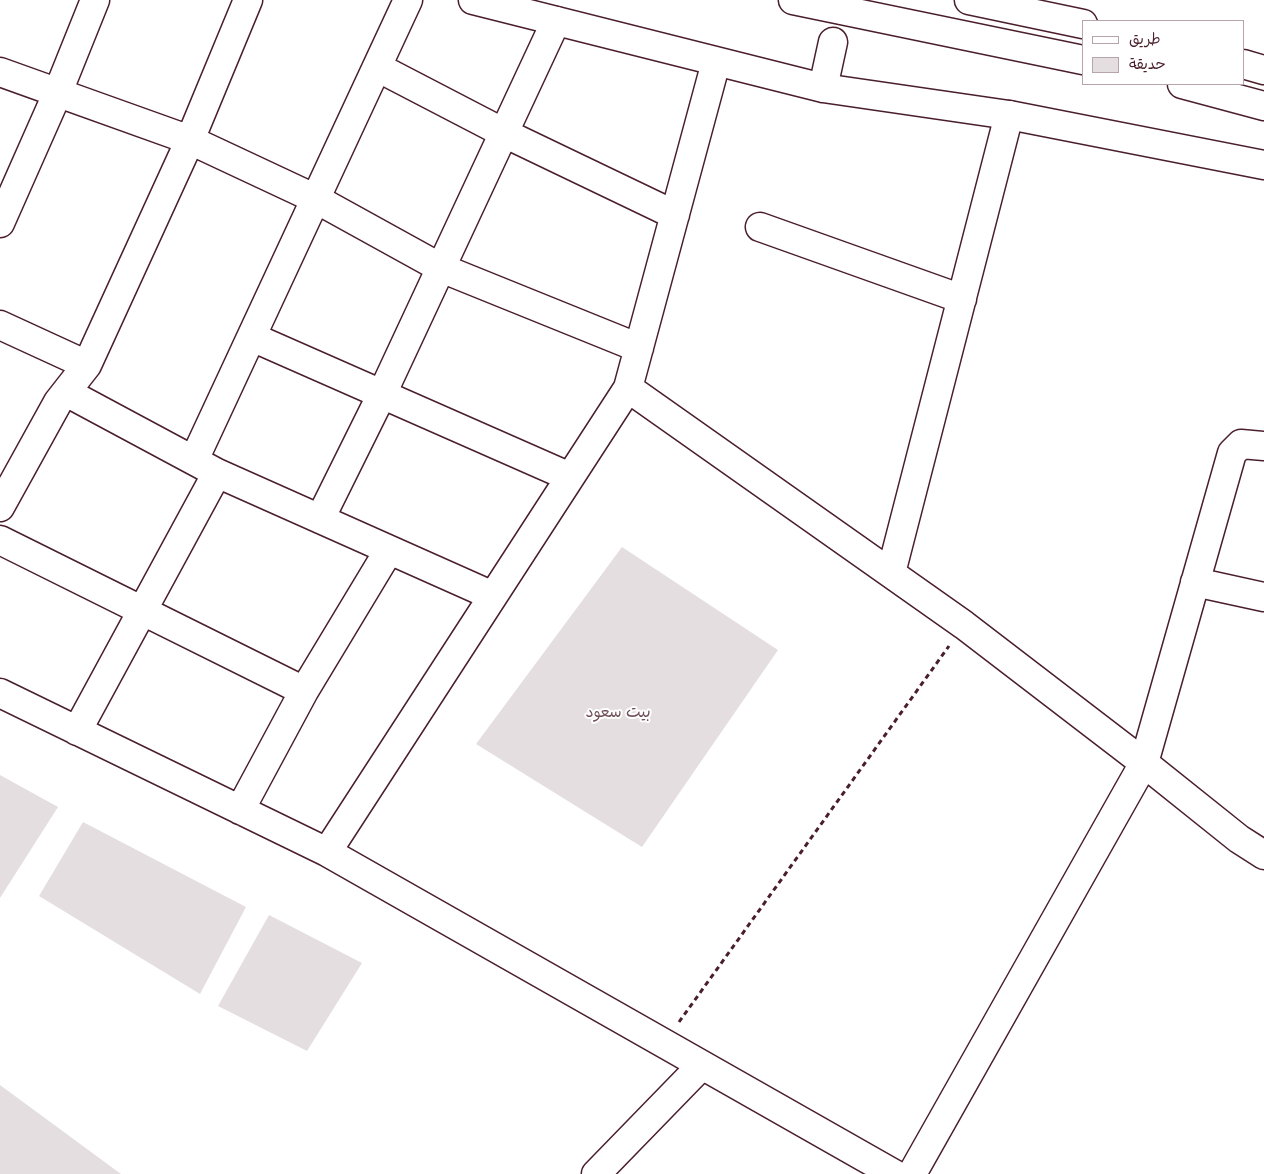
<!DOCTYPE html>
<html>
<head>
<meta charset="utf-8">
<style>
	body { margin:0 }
	#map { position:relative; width:1264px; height:1174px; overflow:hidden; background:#fff; font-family:"Balsamiq Sans","Playpen Sans Arabic",sans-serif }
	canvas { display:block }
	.legend { position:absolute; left:1082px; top:20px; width:162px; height:65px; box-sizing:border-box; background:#fff; border:1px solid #b7a5aa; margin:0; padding:6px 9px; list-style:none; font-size:15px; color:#4a1f2b }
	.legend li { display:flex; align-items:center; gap:10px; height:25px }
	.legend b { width:25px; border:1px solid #b7a5aa }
</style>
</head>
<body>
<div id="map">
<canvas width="1264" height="1174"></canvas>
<ul class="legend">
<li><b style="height:6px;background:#fff"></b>طريق</li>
<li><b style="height:14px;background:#e5dee0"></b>حديقة</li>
</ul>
</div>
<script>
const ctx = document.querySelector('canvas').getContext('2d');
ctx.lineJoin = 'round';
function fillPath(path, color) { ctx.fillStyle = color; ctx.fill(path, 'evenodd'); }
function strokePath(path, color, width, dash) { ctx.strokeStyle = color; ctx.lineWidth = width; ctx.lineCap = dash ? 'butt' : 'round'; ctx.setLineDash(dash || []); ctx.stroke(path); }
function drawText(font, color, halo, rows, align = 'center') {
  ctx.font = font + ' "Balsamiq Sans","Playpen Sans Arabic",sans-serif'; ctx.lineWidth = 4; ctx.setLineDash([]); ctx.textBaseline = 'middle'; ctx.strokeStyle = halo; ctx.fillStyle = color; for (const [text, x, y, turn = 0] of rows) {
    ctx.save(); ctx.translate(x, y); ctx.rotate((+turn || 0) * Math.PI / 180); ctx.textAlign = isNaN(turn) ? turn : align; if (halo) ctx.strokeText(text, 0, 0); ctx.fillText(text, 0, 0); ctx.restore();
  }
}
fillPath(new Path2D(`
	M622,547l156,103 -136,197 -166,-103z
	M0,775l58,32 -58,91z
	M83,822l163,85 -46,87 -161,-98z
	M269,915l93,48 -55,88 -89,-45z
	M0,1085l121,89h-121z`), '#e5dee0');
const minor = new Path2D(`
	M377,67l127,66 171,82
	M0,72l190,68 126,59 125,69 198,80
	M0,223l58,-131 37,-92
	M760,227l202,72
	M0,325l87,40
	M252,337l318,140
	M628,388l336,237 180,138 95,76 25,16
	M66,392l151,81 276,123
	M194,460l214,-460
	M0,507l58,-105 29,-37 103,-225 58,-140
	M320,519l62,-125 174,-373
	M0,540l304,151
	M891,573l118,-458
	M1195,582l69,15
	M0,693l327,159 567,322
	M77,731l140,-258
	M240,810l64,-119 85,-141
	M327,852l301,-464 88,-326
	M596,1174l106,-109
	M912,1174l232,-411 88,-310 9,-9 23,2`);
const tertiary = new Path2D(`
	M473,0l350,88 186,27 255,50
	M823,88l10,-46`);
const trunk = new Path2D(`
	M793,0l290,60
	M969,0l114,24
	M1243,64l21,6
	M1182,84l82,22`);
strokePath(minor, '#4a1f2b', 31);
strokePath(tertiary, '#4a1f2b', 31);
strokePath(trunk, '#4a1f2b', 31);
strokePath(new Path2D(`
	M679,1022l270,-376`), '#4a1f2b', 3, [5, 4]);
strokePath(minor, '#fff', 28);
strokePath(tertiary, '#fff', 28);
strokePath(trunk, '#fff', 28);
drawText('16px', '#714f58', '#fff', [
	["بيت سعود",618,713]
]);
</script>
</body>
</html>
